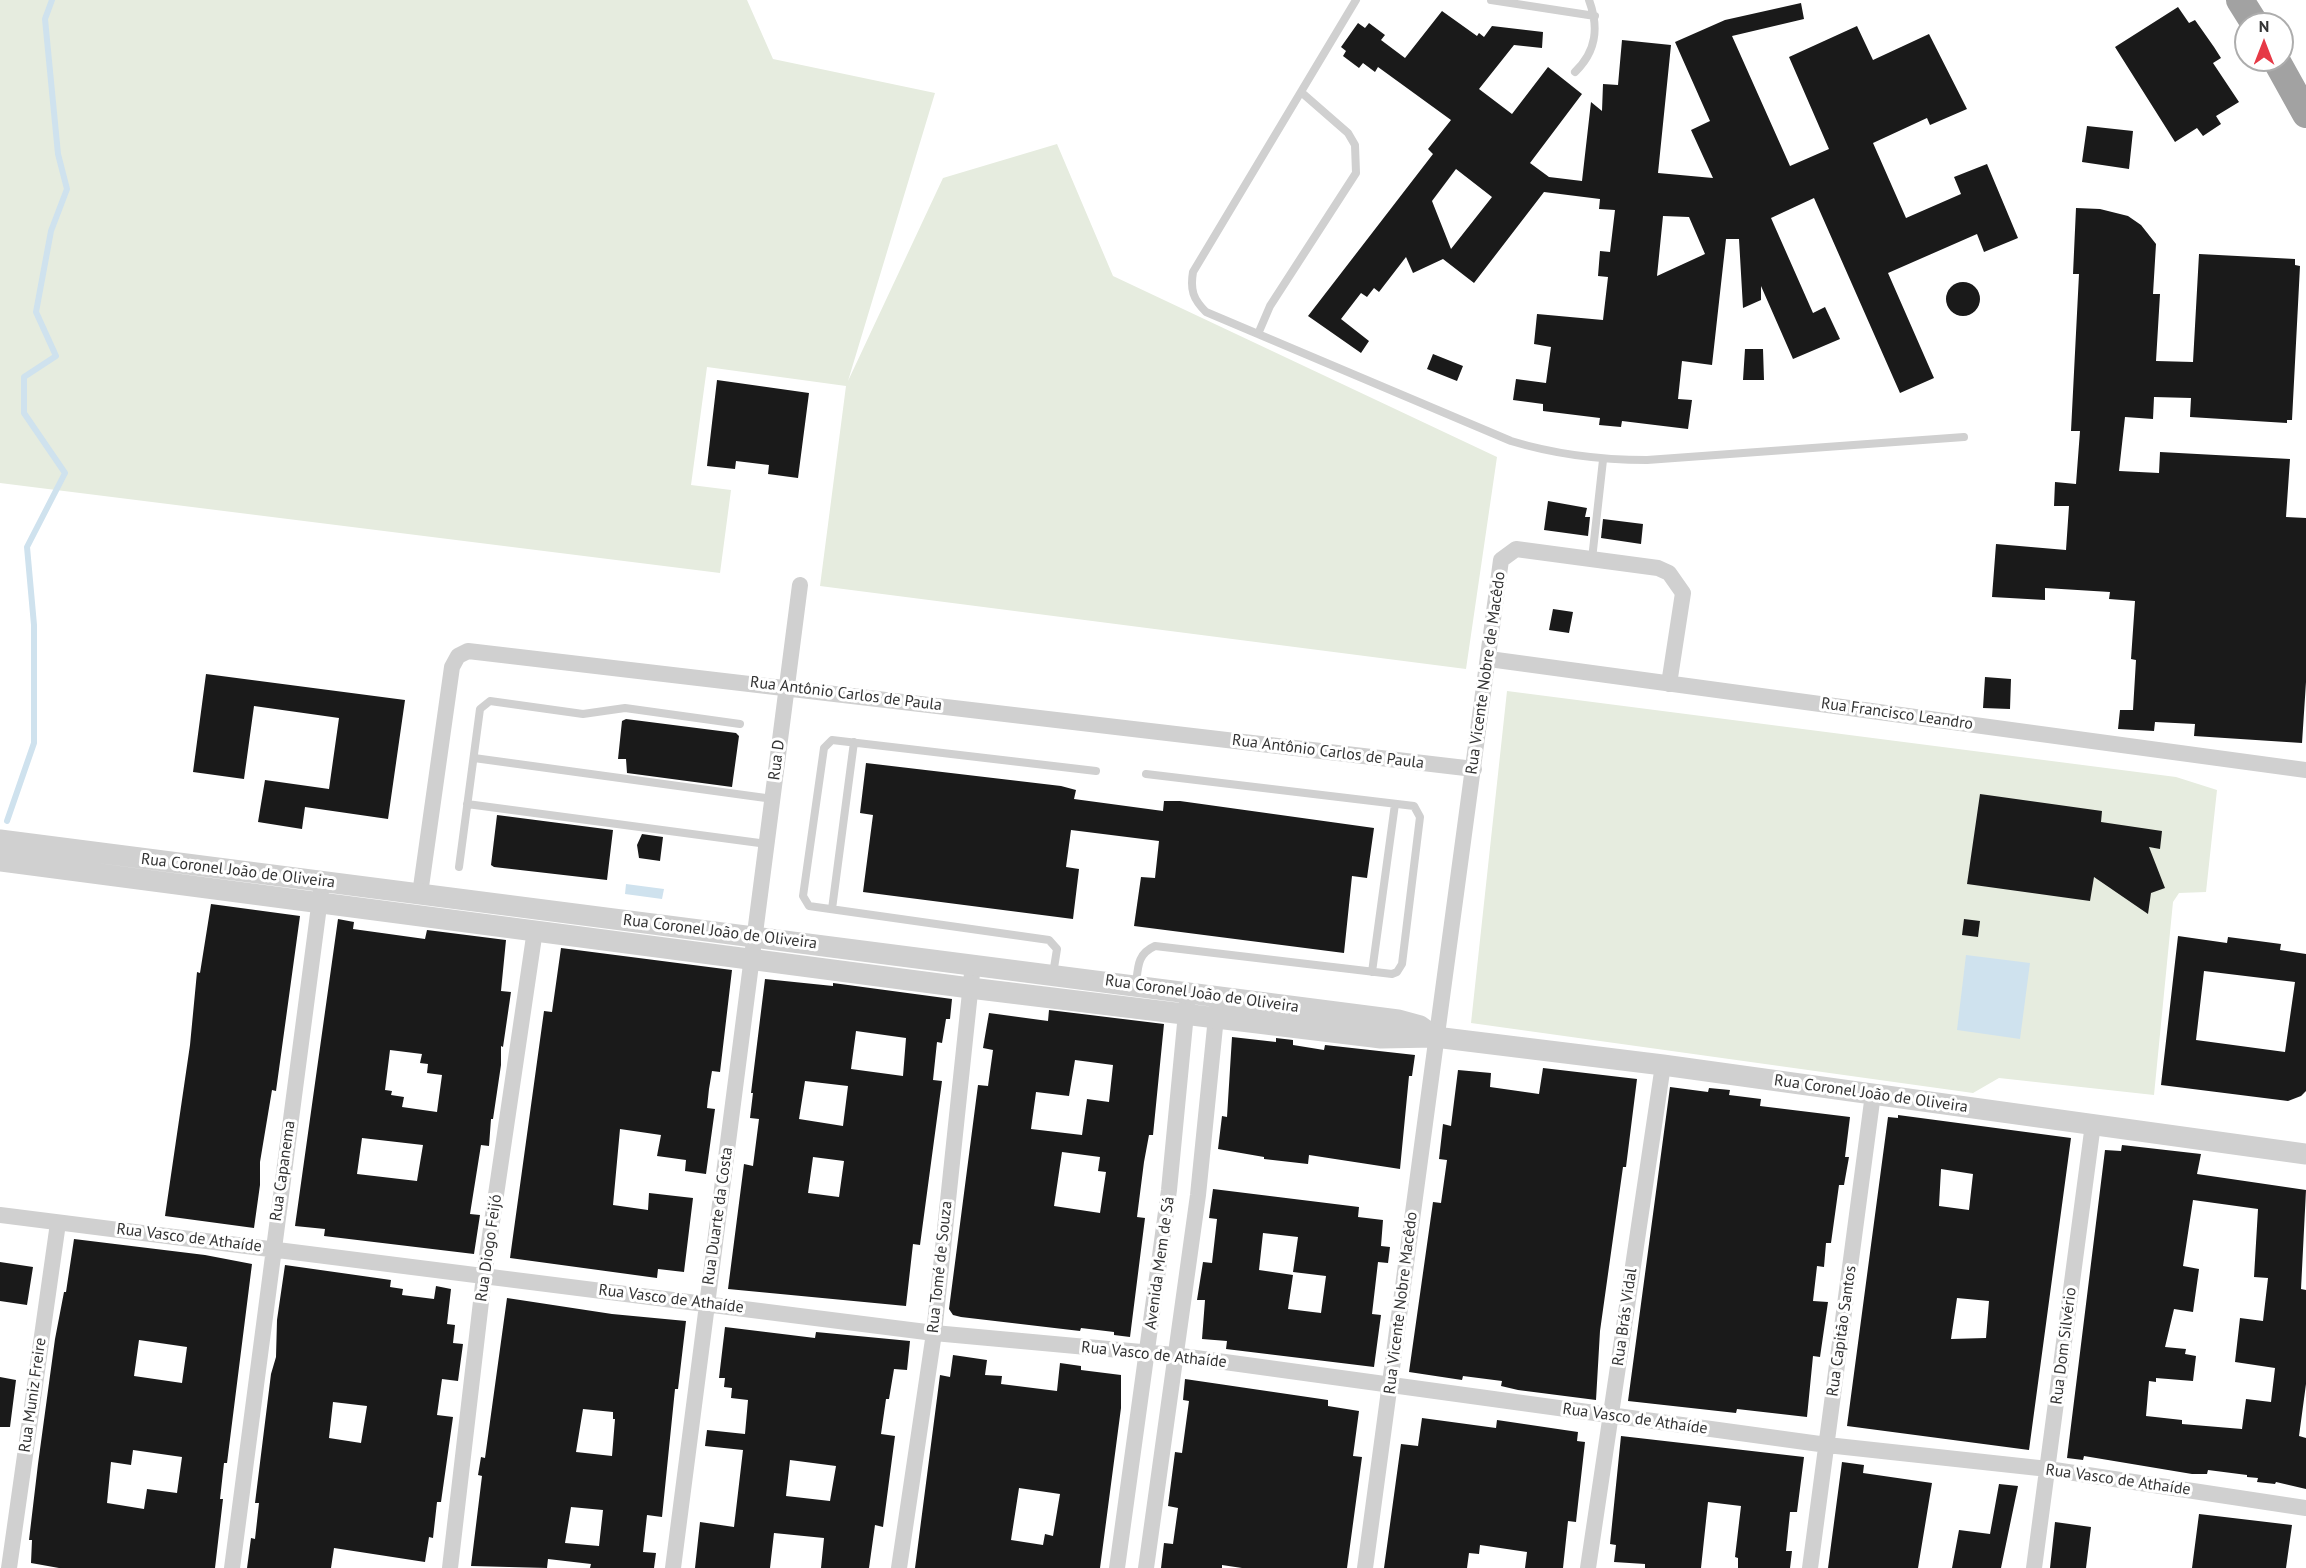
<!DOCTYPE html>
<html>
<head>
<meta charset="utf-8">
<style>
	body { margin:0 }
	#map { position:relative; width:2306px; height:1568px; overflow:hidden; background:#fff; font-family:"PT Sans",sans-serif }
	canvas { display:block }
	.north { position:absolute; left:2234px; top:12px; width:60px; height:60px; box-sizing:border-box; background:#fff; border:2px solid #adadad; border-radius:50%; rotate:0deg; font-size:16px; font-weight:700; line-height:24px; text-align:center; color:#333 }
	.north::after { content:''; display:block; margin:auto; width:21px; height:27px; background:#e63946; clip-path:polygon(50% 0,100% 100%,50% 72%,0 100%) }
</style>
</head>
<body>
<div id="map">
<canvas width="2306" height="1568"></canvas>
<div class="north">N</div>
</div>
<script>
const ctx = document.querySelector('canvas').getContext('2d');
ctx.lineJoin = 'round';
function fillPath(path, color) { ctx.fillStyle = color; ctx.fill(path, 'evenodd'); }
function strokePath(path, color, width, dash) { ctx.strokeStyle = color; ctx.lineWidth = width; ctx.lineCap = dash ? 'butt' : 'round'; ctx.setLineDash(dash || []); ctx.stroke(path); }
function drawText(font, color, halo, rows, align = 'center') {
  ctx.font = font + ' "PT Sans",sans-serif'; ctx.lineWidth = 6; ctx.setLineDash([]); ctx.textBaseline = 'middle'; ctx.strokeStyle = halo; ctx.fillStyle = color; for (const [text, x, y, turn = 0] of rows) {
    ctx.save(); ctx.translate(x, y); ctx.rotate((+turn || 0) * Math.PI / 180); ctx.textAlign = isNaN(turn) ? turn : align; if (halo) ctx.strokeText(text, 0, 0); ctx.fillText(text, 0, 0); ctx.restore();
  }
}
fillPath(new Path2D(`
	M0,0h747l26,59 162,34 -87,288 95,-203 114,-34 56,132 384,181 -31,212 -646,-83 26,-200 -139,-19 -16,118 40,5 -11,83 -720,-90z
	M1507,691l669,86 41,13 -11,102 -27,1 -6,9 -19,193 -155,-17 -26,15 -502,-70z`), '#e6ecdf');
fillPath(new Path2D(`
	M626,884l38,5 -2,10 -37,-5z
	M1966,955l64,8 -10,76 -63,-9z`), '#cfe2ee');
strokePath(new Path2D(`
	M7,821l27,-78v-118l-7,-78 38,-74 -41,-60v-36l32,-21 -20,-44 15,-81 16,-42 -9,-35 -13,-135 7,-19`), '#cfe2ee', 6);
fillPath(new Path2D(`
	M1801,3l3,16 -72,17 58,130 39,-17 -40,-92 68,-31 16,34 56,-26 38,75 -37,16 -3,-7 -54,25 33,75 55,-24 -7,-17 33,-13 31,74 -34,14 -7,-18 -89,39 46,105 -34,15 -86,-195 -43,20 42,95 12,-6 15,32 -47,20 -32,-73v14l-18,8 -4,-69h-13l-14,126 -30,-4 -4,38 14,1 -4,29 -66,-8 -1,6 -22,-2 1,-7 -57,-7v-7l-30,-4 3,-21 30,4 5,-36 -17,-3 3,-30 66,6 5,-43 -10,-1 2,-25 10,1 5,-42 -16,-1 1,-10 -56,-7 -70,91 -31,-24 -30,14 -7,-16 -27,35 -5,-4 -7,9 -6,-4 -20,26 28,22 -8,12 -53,-37 125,-162 -5,-5 23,-29 -73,-53 -3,5 -12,-9 -4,5 -16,-12 3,-5 -5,-4 17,-24 7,5 4,-5 16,12 -4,5 24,18 37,-47 35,25 2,-3 5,4 8,-11 51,6 -1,16 -28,-3 -35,44 33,25 36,-47 34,27 -52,69 19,14 33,4 9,-79 11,9 1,-27 15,1 4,-45 49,5 -13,128 55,5 -22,-48 19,-9 -35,-79 50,-22zM1456,169l36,28 -41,52 -19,-48zM1663,216l26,1 16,37 -48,22z
	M2178,7l11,16 6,-3 19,27 7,11 -8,5 26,39 -23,14 5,8 -18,12 -6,-8 -22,14 -60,-95z
	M2087,126l46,5 -4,38 -47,-7z
	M2076,208l24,1 28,7 13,9 15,19 -3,50h7l-4,67 37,1 6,-108 96,5v6l5,1 -8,154h-5v3l-97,-6 1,-19 -37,-1 -1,22 -28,-2 -6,54 40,2 1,-21 130,7 -4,58 20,1v164l-4,61 -108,-7 1,-12 -40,-2 -1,9 -36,-2 2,-19h13l3,-50 -5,-1 4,-58 -26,-2 1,-7 -65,-4v12l-53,-3 4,-53 70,6 3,-44h-15l1,-24 21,2 4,-53h-9l8,-157h-6z
	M1946 299a17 17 0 1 1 34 0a17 17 0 1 1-34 0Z
	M1745,349h18l1,31h-21z
	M1433,354l30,12 -6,15 -30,-12z
	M717,380l92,13 -11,85 -30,-4 1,-9 -33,-4 -1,8 -28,-3z
	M1548,501l39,7 -2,9h5l-2,19 -44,-6z
	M1603,519l40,5 -2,20 -40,-6z
	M1553,609l20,3 -4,21 -20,-3z
	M206,674l199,26 -17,119 -83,-12 -3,22 -44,-7 7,-42 64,9 10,-71 -85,-12 -10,73 -51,-7z
	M1985,677l26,2 -1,30 -27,-1z
	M626,719l110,14 3,3 -7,51 -105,-14 -1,-14h-8l4,-38z
	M866,763l195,23 15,4 -2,9 89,12 1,-10h16l194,27 -7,50 -15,-2 -8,77 -210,-27 7,-49 14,1 4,-37 -88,-11 -5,37 13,2 -6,50 -210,-27 10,-77 -13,-2z
	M1980,794l122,17 -1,11 61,9 -2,18 -11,-2 16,41 -14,5 -3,21 -54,-37 -4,24 -123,-17z
	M497,815l116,15 -6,50 -113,-13 -3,-2z
	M642,834l21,3 -3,24 -21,-3 -2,-13z
	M211,904l89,12 -24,175 -4,-1 -12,72v23l-6,43 -89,-12 25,-171 7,-73 3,1z
	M338,919l16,3 -1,7 72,10 2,-9 79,10 -5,51 10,1 -8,55 -2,-1v19l-8,54h-2l-2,27 -8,-1 -11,69 10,1 -6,39 -150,-18 1,-7 -30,-3zM390,1050l32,4 -2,9 8,1 -1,9 15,2 -5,37 -35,-5 2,-10 -13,-2 1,-4 -7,-1zM362,1138l61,7 -6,36 -60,-7z
	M1964,919l16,2 -2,16 -16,-2z
	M2178,936l49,7 1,-6 53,7 -1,6 26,4v137l-5,5 -13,5 -127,-16zM2204,971l91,11 -10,70 -89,-12z
	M561,948l171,22 -12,102 -8,-1 -3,18 -2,19 8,1 -9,65 -21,-3 1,-11 -29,-4 4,-21 -41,-6 -7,76 35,5 1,-17 44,5 -9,74 -26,-3 -1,9 -147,-20 34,-247 8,1z
	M765,979l68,7v-3l119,16 -2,20h-4l-4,24 -5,-1 -4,38 9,1 -22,164 -7,-1 -7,62 -178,-17 16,-125 9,2 6,-47 -9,-1 3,-25h-2zM856,1031l50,7 -3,38 -52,-7zM805,1081l43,5 -5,40 -44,-7zM813,1157l31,4 -5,36 -31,-4z
	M1049,1010l115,14 -11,111h-4l-5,27 -7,55 8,1 -15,119 -16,-2v-3l-33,-4 -1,3 -119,-14 -8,-2 -4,-6 29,-224 10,1 5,-36 -10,-2 6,-35 59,8zM1075,1060l38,5 -4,37 -22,-3 -5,36 -51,-6 5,-37 33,4zM1062,1152l38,5 -2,14 8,1 -6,41 -46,-7z
	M1232,1037l44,5v-4l17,2v5l31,5 1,-5 90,10 -3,21h-3l-9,93 -91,-14 -1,9 -44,-5v-2l-46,-8 4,-33 5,1z
	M1543,1068l94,11 -11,88h-3l-23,164 -4,69 -78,-10 -17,-4 1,-5 -39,-5 -1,4 -53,-8 24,-170 8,1 6,-43 -8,-1 4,-35 8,2 7,-56 33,3 -1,14 49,7z
	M1670,1087l38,5 1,-4 21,2 -1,5 32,4 -1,7 90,11 -5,40h4l-5,28h-5l-8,58h-5l-2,24 -7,-1 -4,35 15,1 -8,55 -7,-1 -6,61 -70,-8 -1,4 -108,-12z
	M1898,1115l173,23 -42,312 -182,-24 41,-309 10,1zM1941,1169l32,5 -4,36 -30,-4zM1957,1298l32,3 -3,37 -35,1z
	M2122,1145l79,9 -4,20 109,16 -5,99 5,1v94l-7,52 7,2v51l-30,-7 -1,2 -18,-2 1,-4 -11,-1v-2l-39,-5 -1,4h-15l-108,-18 -1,4 -16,-2 38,-308 16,1zM2193,1200l65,9 -4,68 14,1 -5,43 -23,-3 -5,44 40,6 -4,34 -25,-3 -4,30 -60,-5v-4l-36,-4 3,-35 7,1v-4l37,3 3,-25 -11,-2 1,-5 -21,-2 9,-38 19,3 6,-43 -16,-3z
	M1213,1189l146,18 -1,10 25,3 -2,26 9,1 -2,16 -10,-1 -6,52 9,1 -7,52 -148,-18 1,-8 -25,-2 3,-39h-8l6,-38 9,1 5,-44 -8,-1zM1263,1233l35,4 -5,35 33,4 -5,37 -33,-4 5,-34 -34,-5z
	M74,1239l131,16 47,9 -25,199h-3l-4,36h3l-8,69h-156l-28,-5 1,-23h-3l9,-76 17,-125 9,-47h2zM139,1340l48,7 -5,36 -48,-7zM133,1450l49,7 -5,36 -30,-4 -3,20 -37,-6 4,-41 20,3z
	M0,1262l33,5 -6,38 -27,-4z
	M285,1265l106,15 -1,7 13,2 -1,6 32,4 2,-13 15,3 -4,35 8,1 -2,18 10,1 -5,37 -16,-2 -5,36 16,2 -12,85h-4l-4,36 -4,-1 -4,25 -91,-14 -3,20h-84l4,-30 4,1 4,-36h-4l16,-129 5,-17 1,-37zM333,1402l34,4 -6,37 -32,-5z
	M507,1298l105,16 74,7 -8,68h-3l-13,128 -15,-2 -4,37 13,1 -2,15h-64l1,-4 -43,-5 -1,9 -76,-2 11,-90 -4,-1 3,-18 4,1zM583,1409l30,3v7h2l-3,37 -36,-4zM571,1507l32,3 -4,36 -34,-3z
	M725,1327l90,11 1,-6 94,9 -3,29 -13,-1 -5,30h-3l-5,35 14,2 -12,91 -8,-2 -6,43h-48l3,-30 -50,-5 -4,35h-75l5,-46 34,5 9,-77 -38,-4 2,-16 38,4 3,-34 -17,-2 1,-10 -8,-1 1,-9h-6zM790,1460l46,6 -6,35 -44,-5z
	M953,1355l34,5 -2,15 17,1 -1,8 56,7 3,-28 21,3v4l40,5v33l-21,160h-185l25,-193 10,2zM1019,1488l41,6 -7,42 -8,-2 -2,11 -32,-5z
	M0,1377l16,3 -6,47h-10z
	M1185,1379l143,21v6l31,5 -6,45 9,1 -15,111h-105l-20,-3v3h-61l3,-25 9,1 5,-36 -10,-2 7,-54 7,1 7,-52 -6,-1z
	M1422,1418l74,10 1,-8 81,12 -1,9 8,1 -7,62 -2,18 -8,-1 -5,47h-38l2,-16 -47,-7 -1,9 -10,-1 -2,15h-83l17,-124 17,2z
	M1621,1436l183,21 -7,55h-7l-4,39h6l-2,17h-52v-10l-3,-1 6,-51 -33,-4 -7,66h-56v-4l-31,-2 2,-17 -6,-1z
	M1842,1462l22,3 -1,8 69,10 -14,85h-90z
	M1999,1484l19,2 -17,82h-49l7,-38 31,4z
	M2199,1514l93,11 -6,43h-94z
	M2055,1522l36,5 -5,41h-36z`), '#1a1a1a');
strokePath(new Path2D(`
	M1356,0l-163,272c-3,18 0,27 13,40l305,129c46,14 88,19 136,19l317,-23
	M1491,0l104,16
	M1575,72c22,-21 24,-45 14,-72
	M1258,334l12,-28 86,-133 -1,-28 -7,-12 -47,-41
	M1592,559l11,-99
	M474,758l299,41
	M467,804l300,40
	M459,867l21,-158 10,-8 93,13 42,-6 115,16
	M832,909l22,-167
	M1372,972l23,-168
	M1053,974l4,-25 -8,-9 -240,-34 -6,-10 21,-148 8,-8 264,31
	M1136,985c2,-18 1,-31 19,-39l237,28 5,-2 5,-8 18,-147 -6,-11 -268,-32`), '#d0d0d0', 8);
strokePath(new Path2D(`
	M1489,659l817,111
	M420,894l32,-227 6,-11 10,-5 1006,118
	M0,1215l934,118 240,22 653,90 221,24 258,39
	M9,1568l49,-345
	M232,1568l89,-677
	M450,1568l34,-292 51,-346
	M673,1568l127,-983
	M899,1568l35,-235 39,-369
	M1117,1568l52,-378 18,-187
	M1146,1568l52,-373 19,-188
	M1365,1568l136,-1008 15,-11 142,19 11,5 14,20 -14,91
	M1588,1568l75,-503
	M1810,1568l63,-474
	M2034,1568l59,-444`), '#d0d0d0', 16);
strokePath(new Path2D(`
	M0,840l1398,180 22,6 15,11
	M0,861l970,127 411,50 54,-1 228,28 643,89`), '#d0d0d0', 21);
strokePath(new Path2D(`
	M2240,0l15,24
	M2276,60l30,54`), '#a2a2a2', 28);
drawText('16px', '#333', '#fff', [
	["Rua Vicente Nobre de Macêdo",1486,673,-82],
	["Rua Antônio Carlos de Paula",846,694,7],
	["Rua Francisco Leandro",1897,714,8],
	["Rua Antônio Carlos de Paula",1328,752,7],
	["Rua D",777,760,-83],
	["Rua Coronel João de Oliveira",238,871,7],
	["Rua Coronel João de Oliveira",720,932,7],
	["Rua Coronel João de Oliveira",1202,994,8],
	["Rua Coronel João de Oliveira",1871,1094,8],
	["Rua Capanema",283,1171,-82],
	["Rua Duarte da Costa",718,1216,-82],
	["Rua Vasco de Athaíde",189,1238,7],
	["Rua Diogo Feijó",489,1248,-82],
	["Avenida Mem de Sá",1160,1263,-82],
	["Rua Tomé de Souza",940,1267,-84],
	["Rua Vasco de Athaíde",671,1299,7],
	["Rua Vicente Nobre Macêdo",1401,1303,-83],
	["Rua Brás Vidal",1625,1317,-82],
	["Rua Capitão Santos",1842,1331,-82],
	["Rua Dom Silvério",2064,1346,-83],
	["Rua Vasco de Athaíde",1154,1355,6],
	["Rua Muniz Freire",33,1395,-82],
	["Rua Vasco de Athaíde",1635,1419,8],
	["Rua Vasco de Athaíde",2118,1480,8]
]);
</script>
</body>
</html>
